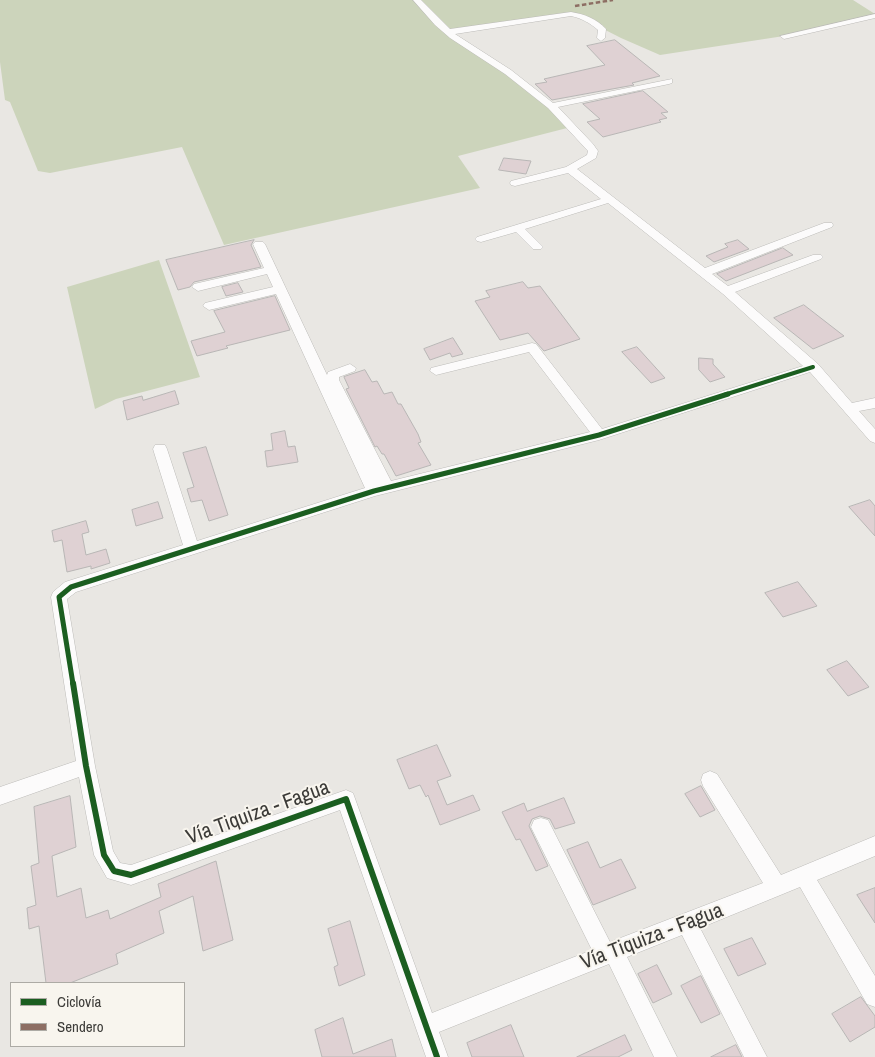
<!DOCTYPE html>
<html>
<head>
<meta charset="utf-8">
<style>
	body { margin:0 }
	#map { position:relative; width:875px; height:1057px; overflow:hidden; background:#e9e7e3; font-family:"Archivo Narrow",sans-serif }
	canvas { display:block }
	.legend { position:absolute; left:10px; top:982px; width:175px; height:65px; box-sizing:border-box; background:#f8f5ee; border:1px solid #adaba5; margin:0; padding:6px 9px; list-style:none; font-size:15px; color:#3c3b38 }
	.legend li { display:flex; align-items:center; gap:10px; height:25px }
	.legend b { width:25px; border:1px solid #adaba5 }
</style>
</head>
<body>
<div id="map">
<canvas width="875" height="1057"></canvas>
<ul class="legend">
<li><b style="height:6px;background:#1b5e20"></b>Ciclovía</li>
<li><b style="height:6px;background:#8d6e63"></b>Sendero</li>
</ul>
</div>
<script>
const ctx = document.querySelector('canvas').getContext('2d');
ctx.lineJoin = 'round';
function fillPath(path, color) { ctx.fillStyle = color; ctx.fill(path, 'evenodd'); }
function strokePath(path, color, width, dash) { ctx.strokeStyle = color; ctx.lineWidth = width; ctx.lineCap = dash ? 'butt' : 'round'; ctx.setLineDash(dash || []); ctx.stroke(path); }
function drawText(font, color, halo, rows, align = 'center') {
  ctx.font = font + ' "Archivo Narrow",sans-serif'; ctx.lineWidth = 4; ctx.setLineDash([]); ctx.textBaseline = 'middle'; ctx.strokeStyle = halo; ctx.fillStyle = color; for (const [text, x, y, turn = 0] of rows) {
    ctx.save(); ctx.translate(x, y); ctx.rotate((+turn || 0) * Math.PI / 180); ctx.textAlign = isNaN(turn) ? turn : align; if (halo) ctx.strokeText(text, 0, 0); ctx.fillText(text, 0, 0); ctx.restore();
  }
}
fillPath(new Path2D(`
	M0,0h853l22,14 -91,22 -124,19 -39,-17 -45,-23 -126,17 58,40 63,55 -113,29 22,32 -256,57 -42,-98 -132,26 -12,-2 -28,-69 -5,-2 -5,-38z
	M159,260l41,117 -84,22 -21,10 -28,-122z`), '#ccd4bb');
const building = new Path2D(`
	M615,40l45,36 -28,7 2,2 -82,15 -17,-16 12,-2 -3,-3 61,-14 -18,-19z
	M643,91l25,21 -7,1 6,5 -8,2 2,2 -58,15 -16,-15 13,-3 -17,-15z
	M504,158l27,3 -5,13 -27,-4z
	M254,240l-3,5 10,22 -67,15 -4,5 -12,3 -12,-30z
	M738,240l11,9 -35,13 -8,-6 22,-9 -3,-3z
	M783,248l10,7 -67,26 -9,-7z
	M523,282l5,6 12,-2 40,53 -36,12 -16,-18 -28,7 -25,-39 15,-4 -4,-6z
	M238,283l5,9 -17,4 -4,-9z
	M275,296l15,34 -64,16 2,2 -31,8 -6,-15 34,-9 -11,-21z
	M804,305l40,31 -31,13 -39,-31z
	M453,338l10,16 -11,3 -2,-4 -20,7 -6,-11z
	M637,347l28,31 -14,5 -29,-31z
	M699,358l14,1v5l12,13 -15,5 -11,-12z
	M365,370l7,12 5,-1 7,13 8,-2 6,12h3l17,30 3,8 -3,1 13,22 -35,11 -12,-22h-2l-5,-8 -2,1 -29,-58 3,-1 -5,-11z
	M175,391l4,13 -52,16 -4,-19 19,-5 1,4z
	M285,431l3,16 7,-1 3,16 -31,5 -2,-16 8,-1 -2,-16z
	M206,447l22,68 -19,6 -7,-21 -11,2 -4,-13 7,-2 -11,-34z
	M870,500l5,6v30l-26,-29z
	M158,502l5,16 -27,8 -4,-16z
	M86,521l3,11 -7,2 4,21 20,-6 4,14 -19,6v-3l-24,6 -5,-32 -8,2 -2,-11z
	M798,582l19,24 -34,11 -18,-24z
	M847,661l22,26 -21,9 -21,-26z
	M437,745l14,31 -14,5 10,24 26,-10 7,15 -40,15 -12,-30 -2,2 -6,-12 -11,4 -12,-29z
	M701,786l14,24 -15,7 -15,-23z
	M70,796l6,51 -24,9 5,41 24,-9 5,30 22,-8 2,9 51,-22 -3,-13 58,-23 17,79 -30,11 -10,-55 -34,15 5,22 -48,21 2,10 -48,19h-24l-7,-57 -10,3 -2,-21 9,-3 -5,-39 8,-3 -5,-56z
	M564,798l11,25 -20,6 -5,-10 -10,-3 -8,3 -3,7 19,40 -12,5 -16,-32 -4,1 -14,-28 22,-9 3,8z
	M588,842l12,26 21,-9 15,29 -43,17 -26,-55z
	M875,888v35l-18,-28z
	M350,921l15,54 -26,11 -5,-19 4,-2 -10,-36z
	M752,938l14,26 -28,12 -14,-27z
	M657,965l15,29 -19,9 -15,-29z
	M701,976l19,38 -19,9 -20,-37z
	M861,997l14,19v11l-25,15 -18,-28z
	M343,1018l10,36 39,-15 4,18h-74l-7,-27z
	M511,1025l13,32h-52l-5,-14z
	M625,1035l7,15 -14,7h-41z
	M736,1045l6,12h-31z`);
fillPath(building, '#dfd1d3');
strokePath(building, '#b8b6b5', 1);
const minor = new Path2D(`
	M413,0h8l29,29 121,-17c13,2 26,7 35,17l-1,9 -4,3 -4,-3 1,-8c-8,-7 -17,-12 -27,-14l-116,18 56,36 42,33 119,-24v4l-3,1 -111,23 35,37 5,7 -2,7 -19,11 128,99 119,-45h8l1,2 -1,2 -120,47 16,12 85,-31h8l2,2 -2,2 -86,33 83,72 34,39 23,-5v10l-16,3 16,18v14l-5,-2 -60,-69 -211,68 -224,56 -299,96 -9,7 28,167 18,85 7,12 11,2 215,-75 7,3 79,220 160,-63 -61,-123 3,-7 7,-2 7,2 62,122 153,-59 -60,-97 -2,-6 2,-6 7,-3 7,3 64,101 94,-39v20l-58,24 58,96v31l-8,-3 -67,-117 -100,41 67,129h-23l-62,-122 -55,22 50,100h-23l-45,-93 -170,68 9,25h-22l-86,-247 -209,75 -24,-7 -13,-23 -15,-78 -79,28v-18l76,-26 -25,-164 2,-5 12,-10 118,-37 -30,-96 2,-4h10l2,4 30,92 168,-53 -89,-194 -67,16 -6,-4 2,-3 68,-16 -6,-13 -69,17 -6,-4 2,-3 70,-16 -11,-24 2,-2h8l2,2 62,131 1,-3 22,-8 6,4 -1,3 -16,6v3l52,101 199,-49 -61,-80 -93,23 -6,-4 1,-3 101,-25 4,1 66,85 201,-63 -80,-72 -115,-91 -83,26 18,18 -2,2h-8l-17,-17 -35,10 -4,-1 -2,-2 2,-2 124,-38 -33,-26 -53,13 -4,-1 -1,-2 1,-2 55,-14 21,-12 1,-4 -40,-43 -43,-34 -55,-36 -15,-13z
	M875,14v4l-91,21 -4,-3z`);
strokePath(minor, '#bcbbb8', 1);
fillPath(minor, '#fcfbfb');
strokePath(new Path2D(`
	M575,6l38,-6`), '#8d6e63', 2.5, [4.5, 2.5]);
strokePath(new Path2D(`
	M724,395l89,-28`), '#1b5e20', 4);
strokePath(new Path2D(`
	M73,684l-14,-87 12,-10 303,-96 225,-56 129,-41`), '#1b5e20', 5);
strokePath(new Path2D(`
	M73,683l13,83 18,89 10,16 17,4 215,-76 91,258`), '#1b5e20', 6);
drawText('21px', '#3c3b38', '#f8f5ee', [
	["Vía Tiquiza - Fagua",258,813,-20],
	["Vía Tiquiza - Fagua",652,937,-21]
]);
</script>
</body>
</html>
